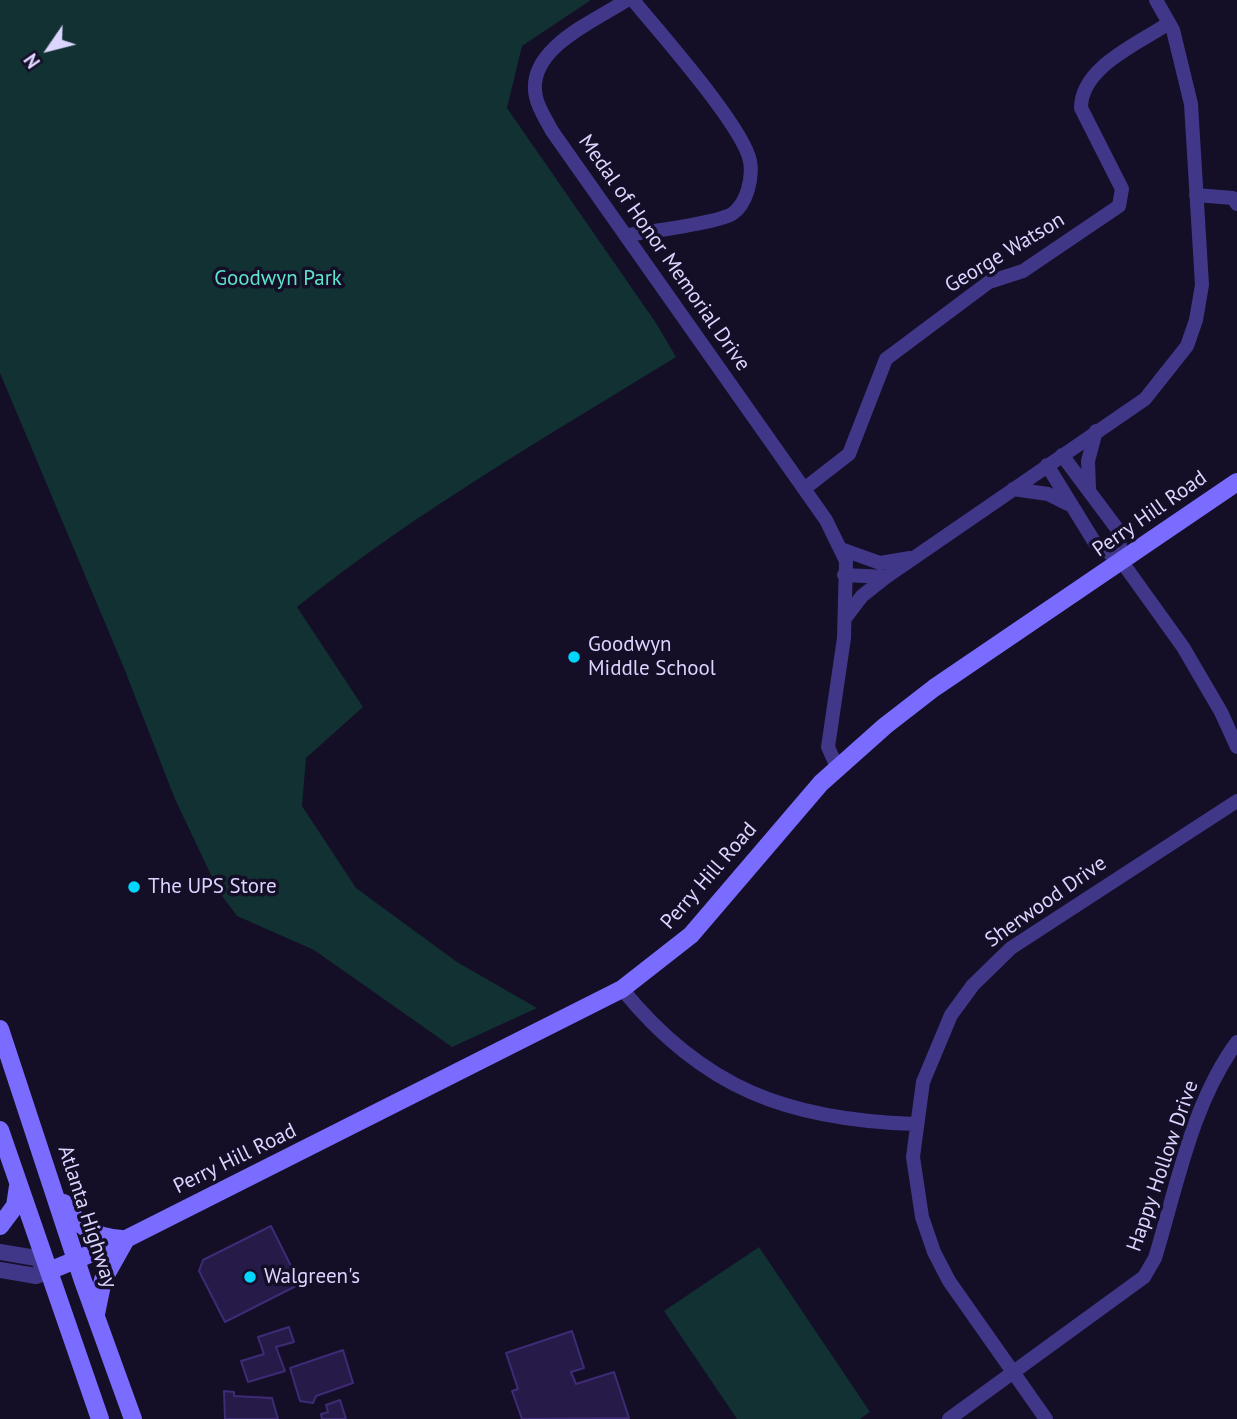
<!DOCTYPE html>
<html>
<head>
<meta charset="utf-8">
<style>
	body { margin:0 }
	#map { position:relative; width:1237px; height:1419px; overflow:hidden; background:#140e27; font-family:"PT Sans",sans-serif }
	canvas { display:block }
	.north { position:absolute; left:14px; top:14px; width:70px; height:70px; -webkit-text-stroke:5px #140e27; paint-order:stroke; rotate:235deg; font-size:19px; font-weight:700; line-height:28px; text-align:center; color:#dcd5ff }
	.north::after { content:''; display:block; margin:auto; width:24px; height:32px; background:#dcd5ff; clip-path:polygon(50% 0,100% 100%,50% 72%,0 100%) }
</style>
</head>
<body>
<div id="map">
<canvas width="1237" height="1419"></canvas>
<div class="north">N</div>
</div>
<script>
const ctx = document.querySelector('canvas').getContext('2d');
ctx.lineJoin = 'round';
function fillPath(path, color) { ctx.fillStyle = color; ctx.fill(path, 'evenodd'); }
function strokePath(path, color, width, dash) { ctx.strokeStyle = color; ctx.lineWidth = width; ctx.lineCap = dash ? 'butt' : 'round'; ctx.setLineDash(dash || []); ctx.stroke(path); }
function drawText(font, color, halo, rows, align = 'center') {
  ctx.font = font + ' "PT Sans",sans-serif'; ctx.lineWidth = 7; ctx.setLineDash([]); ctx.textBaseline = 'middle'; ctx.strokeStyle = halo; ctx.fillStyle = color; for (const [text, x, y, turn = 0] of rows) {
    ctx.save(); ctx.translate(x, y); ctx.rotate((+turn || 0) * Math.PI / 180); ctx.textAlign = isNaN(turn) ? turn : align; if (halo) ctx.strokeText(text, 0, 0); ctx.fillText(text, 0, 0); ctx.restore();
  }
}
fillPath(new Path2D(`
	M0,0h591l-69,46 -15,62 149,215 20,34c-128,79 -261,155 -379,250l66,100 -57,51 -4,48 54,82 101,74 80,46 -85,39 -138,-97 -77,-34 -18,-24 -44,-93 -51,-131 -124,-295z
	M759,1247l111,165 -10,7h-123l-73,-108z`), '#113132');
const building = new Path2D(`
	M271,1226l29,58 -75,38 -26,-51 4,-11z
	M289,1327l5,15 -18,5 9,24 -37,11 -7,-21 23,-7 -6,-17z
	M572,1331l12,37 -13,4 5,12 38,-12 15,46 -107,1 -10,-28 6,-2 -12,-36z
	M343,1350l10,33 -37,13 -3,7 -13,-2 -10,-33z
	M224,1391l10,1v4l38,2 6,21h-53z
	M340,1400l6,19h-24l-1,-5 7,-2 -2,-7z`);
fillPath(building, '#261a49');
strokePath(building, '#3e2b76', 2);
strokePath(new Path2D(`
	M627,0c-32,21 -102,49 -91,97 2,11 11,24 16,34l274,389 20,41 -2,77 -16,109 9,20
	M1196,195l37,3 4,6
	M627,235c20,-3 90,-12 105,-21 15,-10 21,-36 18,-53 -7,-35 -91,-129 -117,-161
	M1062,455l56,75 4,32
	M1047,465l48,78 27,19 61,85 38,65 16,35
	M1089,488l-1,-27 8,-30
	M804,489l45,-35 37,-95 103,-77 34,-11 96,-65 3,-17 -41,-81c0,-41 57,-64 88,-85
	M1013,489l35,5 20,10
	M841,549l39,14 30,-5
	M844,575l42,2 259,-178 42,-53 9,-26 6,-35 -11,-181 -18,-74 -17,-30
	M846,617l16,-21 24,-19
	M622,989c81,100 167,131 293,135
	M949,1419l195,-142 11,-19c22,-72 37,-155 82,-216
	M1046,1419l-97,-138 -15,-29 -12,-35 -9,-60 10,-75 28,-67 22,-30 38,-37 226,-147`), '#403788', 14);
strokePath(new Path2D(`
	M0,1252l36,6 13,13 -13,5 -36,-6`), '#403788', 16);
strokePath(new Path2D(`
	M0,1029l83,252 50,138
	M0,1130l100,289
	M64,1203c16,25 28,34 58,36
	M0,1226l15,-20 3,-20
	M49,1271l77,-32 496,-250 69,-54 130,-152 64,-57 49,-38 303,-206
	M96,1314l7,-34 23,-41`), '#796cff', 18);
for (const [x, y, r, color] of [
	[574,657,7,"#01d6ff"],
	[134,887,7,"#01d6ff"],
	[250,1277,7,"#01d6ff"]
]) { const dot = new Path2D(); dot.arc(x, y, r, 0, 2 * Math.PI); ctx.fillStyle = color; ctx.fill(dot); strokePath(dot, '#140e27', 2.5); }
drawText('21px', '#dcd5ff', '#140e27', [
	["Medal of Honor Memorial Drive",664,253,55],
	["George Watson",1005,253,-31],
	["Perry Hill Road",1150,514,-35],
	["Perry Hill Road",709,876,-49],
	["Sherwood Drive",1046,902,-35],
	["Perry Hill Road",235,1159,-26],
	["Happy Hollow Drive",1163,1166,-71],
	["Atlanta Highway",87,1217,72]
]);
drawText('21px', '#5be5cb', '#140e27', [
	["Goodwyn Park",278,279]
]);
drawText('21px', '#dcd5ff', '#140e27', [
	["Goodwyn",588,645],
	["Middle School",588,669],
	["The UPS Store",148,887],
	["Walgreen's",264,1277]
], 'left');
</script>
</body>
</html>
